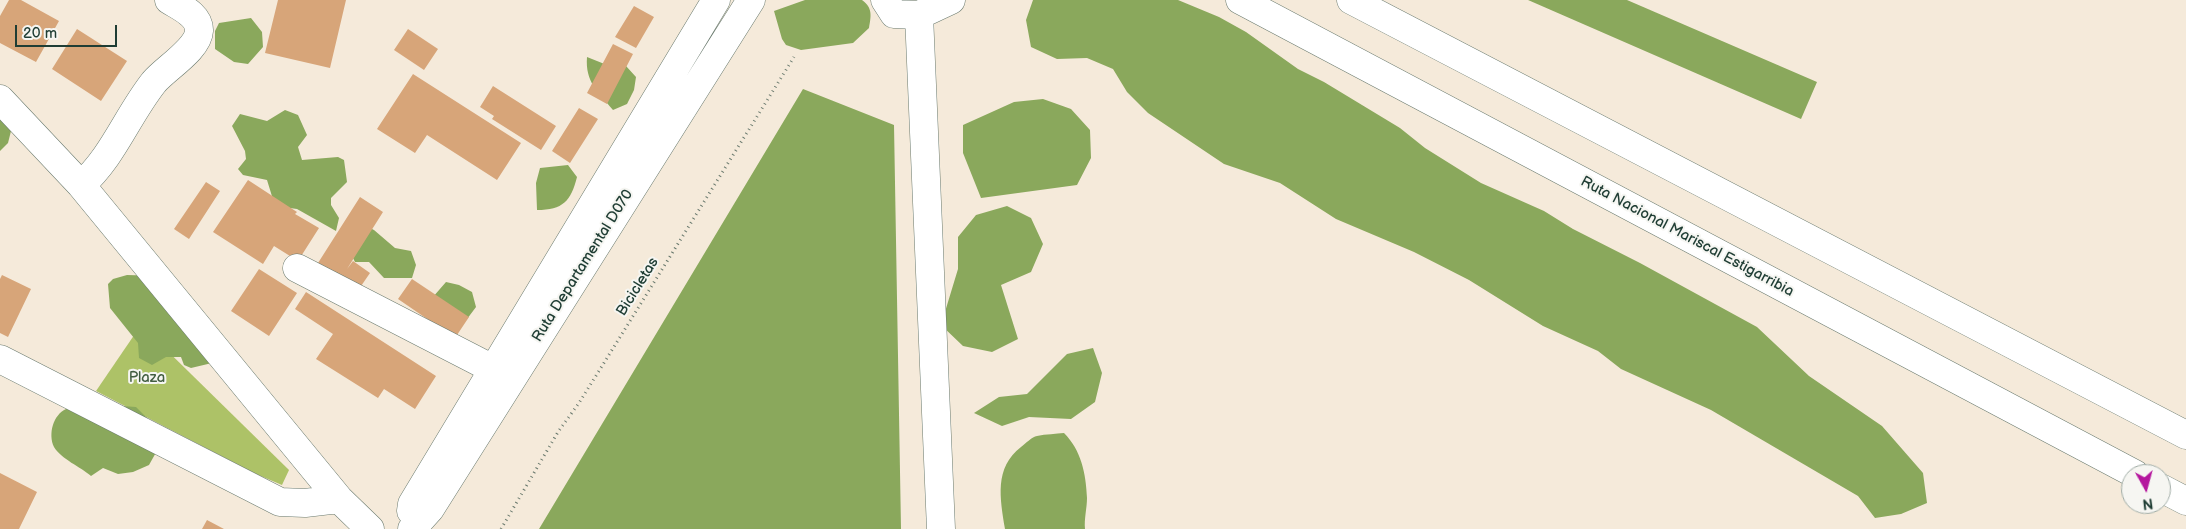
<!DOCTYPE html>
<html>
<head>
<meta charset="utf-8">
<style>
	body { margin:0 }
	#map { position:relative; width:2186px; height:529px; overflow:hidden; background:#f5eada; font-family:"Balsamiq Sans",sans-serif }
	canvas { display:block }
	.north { position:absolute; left:2121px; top:464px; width:50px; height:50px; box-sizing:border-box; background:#f6f6f2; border:1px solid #a0aca6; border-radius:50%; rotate:173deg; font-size:14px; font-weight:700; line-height:20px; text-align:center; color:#1f3d34 }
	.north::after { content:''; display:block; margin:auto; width:18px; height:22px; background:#b5179e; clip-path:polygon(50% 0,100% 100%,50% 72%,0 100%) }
	.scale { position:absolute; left:15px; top:25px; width:102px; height:22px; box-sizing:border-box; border:2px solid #1f3d34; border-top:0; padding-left:6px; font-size:15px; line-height:18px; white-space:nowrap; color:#1f3d34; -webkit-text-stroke:4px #f6f6f2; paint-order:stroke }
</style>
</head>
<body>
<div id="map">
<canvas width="2186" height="529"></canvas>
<div class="north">N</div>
<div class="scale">20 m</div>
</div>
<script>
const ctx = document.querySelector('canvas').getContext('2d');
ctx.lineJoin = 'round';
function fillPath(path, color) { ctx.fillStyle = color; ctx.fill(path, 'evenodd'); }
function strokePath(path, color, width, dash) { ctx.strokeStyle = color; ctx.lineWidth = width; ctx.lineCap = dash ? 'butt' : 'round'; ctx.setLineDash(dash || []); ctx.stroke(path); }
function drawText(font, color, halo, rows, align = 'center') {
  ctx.font = font + ' "Balsamiq Sans",sans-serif'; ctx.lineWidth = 4; ctx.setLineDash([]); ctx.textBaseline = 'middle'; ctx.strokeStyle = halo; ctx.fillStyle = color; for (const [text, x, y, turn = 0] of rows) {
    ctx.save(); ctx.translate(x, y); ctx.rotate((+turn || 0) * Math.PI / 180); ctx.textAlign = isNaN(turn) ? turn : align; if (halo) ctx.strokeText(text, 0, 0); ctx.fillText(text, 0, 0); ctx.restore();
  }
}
fillPath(new Path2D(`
	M141,325l148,145 -7,15 -26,-11 -160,-83z`), '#adc267');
fillPath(new Path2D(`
	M805,0h57c11,8 9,16 7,28l-16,15 -52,7 -15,-5 -4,-6 -8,-28z
	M1033,0h145l41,17 27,15 52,37 26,13 76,46 25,20 56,35 63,28 29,18 67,34 117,64 52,49 73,50 41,47 4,30 -26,11 -26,4 -17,-22 -147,-86 -90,-41 -23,-18 -55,-25 -74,-46 -55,-28 -78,-33 -56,-36 -56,-19 -76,-51 -21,-21 -14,-23 -26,-11 -30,1 -26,-12 -5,-27z
	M1528,0h99l190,82 -16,37z
	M251,18l11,14 1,15 -15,17 -14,-2 -19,-13v-18l4,-8z
	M587,57l25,10 14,-1 10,11 -2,13 -7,14 -14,6c-15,-18 -28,-28 -26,-53z
	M803,89l91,36 7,404h-362z
	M1043,99l28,10 19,21 1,28 -14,27 -96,13 -18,-45v-28l51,-23z
	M0,109l12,18 -4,16 -8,8z
	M285,110l13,5 9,20 -9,12 4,13 36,-3 6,3 3,22 -16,16v7l8,13 -3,13 -39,-22 -22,-3 -8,-26 -24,-5 -5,-6 8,-10 -1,-8 -13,-25 8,-12 27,7z
	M568,165l9,12c-6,24 -14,33 -40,33l-1,-27 4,-15z
	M1007,206l24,12 12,26 -12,28 -30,13 17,54 -26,13 -29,-6 -22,-21 17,-56v-32l18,-22z
	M360,223l14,7 21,18 16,3 5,14 -4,13h-28l-15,-16h-14l-7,-14z
	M127,275l33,1 52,87 -21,5 -7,-3 -3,-8h-15l-14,8 -13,-7 -1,-15 -28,-35 -2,-24 5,-5z
	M446,282l13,3 13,7 4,15 -9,12 -41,-14z
	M1093,348l9,25 -7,29 -24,17 -42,-2 -27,9 -28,-13 25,-16 28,-3 40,-40z
	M93,404l43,3 20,20 7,13 -14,25 -16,7 -15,2 -15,-6 -12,8c-10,-9 -30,-17 -37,-29 -6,-13 -1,-32 12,-38 7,-3 19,-4 27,-5z
	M1064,433c17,17 22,40 23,65 0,10 -3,21 -2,31h-80c-5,-31 -11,-61 16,-82 5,-4 11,-10 16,-11 9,-2 19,-2 27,-3z`), '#8aa85c');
fillPath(new Path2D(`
	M9,0h12l38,21 -23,41 -36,-19v-27z
	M278,0h68l-16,68 -65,-15z
	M634,6l20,11 -18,31 -21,-11z
	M77,29l50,32 -26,40 -49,-32z
	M408,29l30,20 -14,21 -30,-20z
	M613,44l20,10 -26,50 -20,-11z
	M413,74l108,69 -24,37 -70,-45 -12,18 -38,-24z
	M493,86l63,40 -15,24 -49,-31 2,-3 -14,-9z
	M579,108l19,11 -28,44 -18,-12z
	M248,180l49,32 -2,2 24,14 -21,33 -24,-15 -11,18 -50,-32z
	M206,182l14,9 -31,48 -15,-10z
	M360,197l23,15 -36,57 6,-8 17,12 -11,16 -41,-26z
	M259,269l38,24 -28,43 -38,-25z
	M2,275l29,14 -23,48 -8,-4v-54z
	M412,279l57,38 -14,21 -57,-39z
	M306,292l130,84 -21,33 -31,-20 -6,9 -62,-39 17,-25 -38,-25z
	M0,473l37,19 -18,37h-19z
	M207,520l17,9h-22z`), '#d7a579');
const minor = new Path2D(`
	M885,0l9,14 25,1 32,-15
	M919,15l22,514
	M0,99l81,86 258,314 31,30
	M81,185c32,-28 46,-69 73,-103 12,-14 44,-33 45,-51 1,-16 -19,-24 -30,-31
	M297,268l196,101
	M0,359l280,143 25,1 34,-4`);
const major = new Path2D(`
	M411,511l1,-7 304,-504
	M412,529l18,-20 321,-509`);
const highway = new Path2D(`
	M1240,0l895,474
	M1351,0l835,435
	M2161,488l25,13`);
strokePath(minor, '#6a7a6e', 29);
strokePath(major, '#6a7a6e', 29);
strokePath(highway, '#6a7a6e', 29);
strokePath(new Path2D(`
	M501,529l57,-97 21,-29 215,-346`), '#6a7a6e', 3, [1, 4]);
strokePath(minor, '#fff', 28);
strokePath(major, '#fff', 28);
strokePath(highway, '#fff', 28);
drawText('15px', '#1f3d34', '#f6f6f2', [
	["Ruta Nacional Mariscal Estigarribia",1687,237,28],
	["Ruta Departamental D070",583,266,-58],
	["Bicicletas",638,287,-58]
]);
drawText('15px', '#425e41', '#f6f6f2', [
	["Plaza",147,378]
]);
</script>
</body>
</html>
